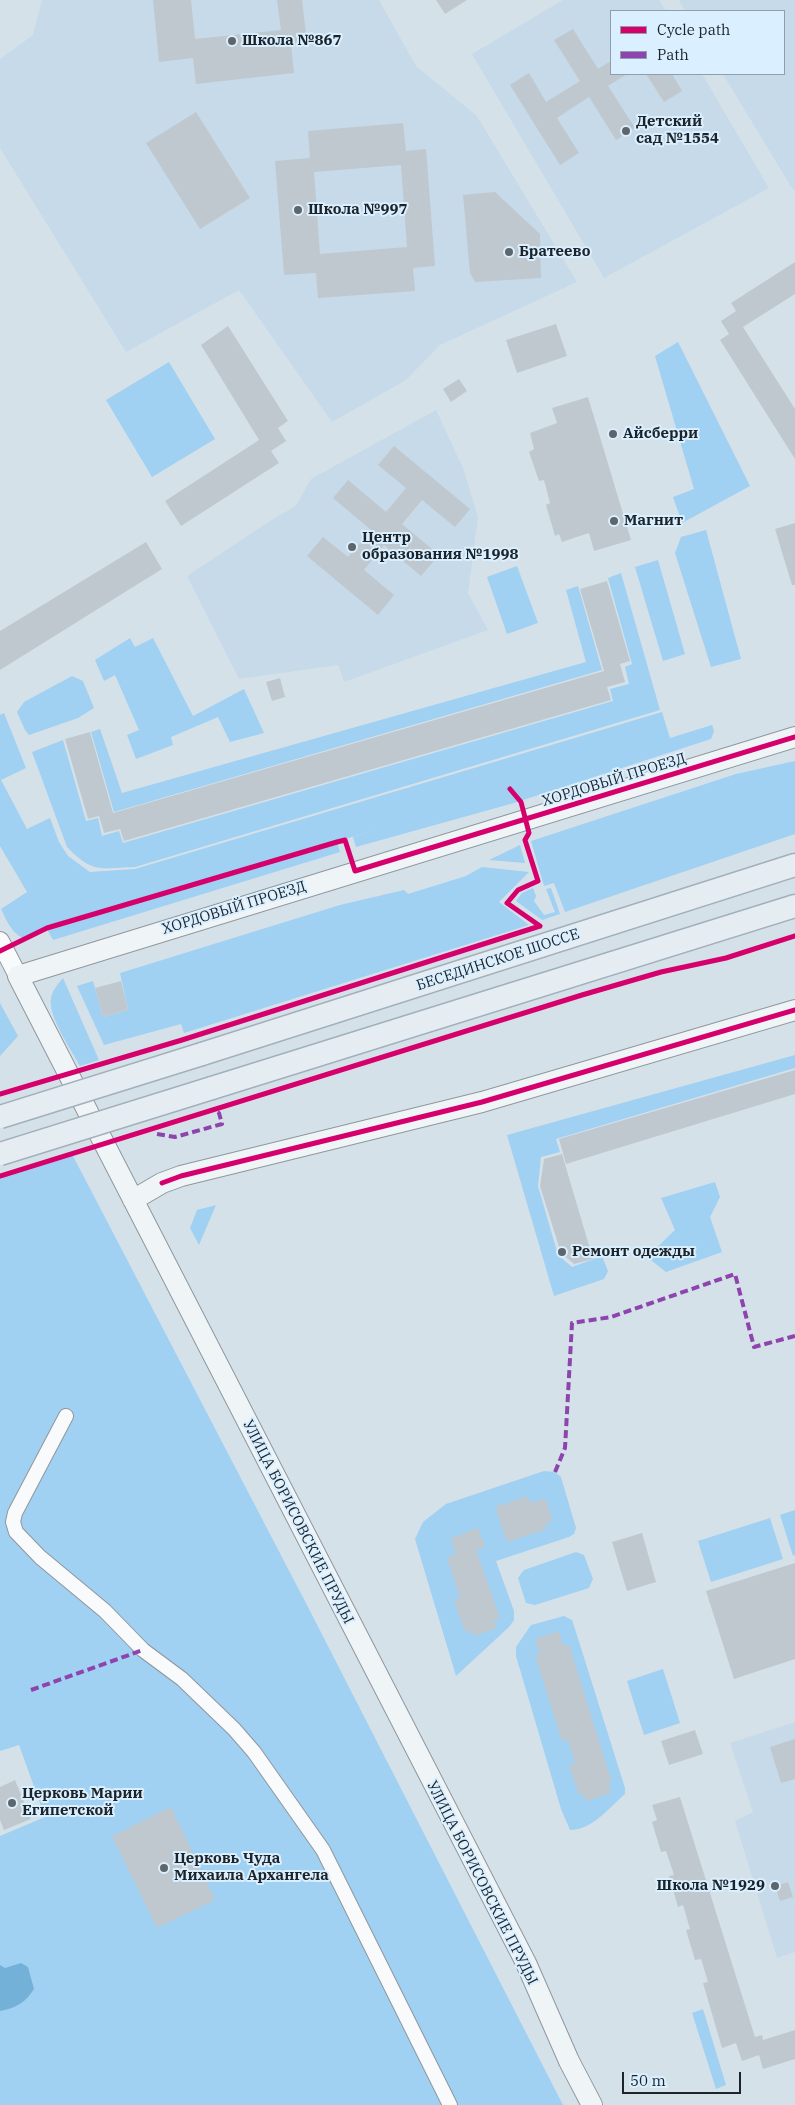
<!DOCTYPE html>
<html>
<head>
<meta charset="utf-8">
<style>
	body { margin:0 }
	#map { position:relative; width:795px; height:2105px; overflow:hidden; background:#d5e1e9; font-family:"IBM Plex Serif",serif }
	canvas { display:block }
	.legend { position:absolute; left:610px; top:10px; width:175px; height:65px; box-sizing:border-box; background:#daefff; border:1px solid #8e9eaa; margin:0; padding:6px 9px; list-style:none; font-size:15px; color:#1c242a }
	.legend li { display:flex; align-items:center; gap:10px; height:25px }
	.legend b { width:25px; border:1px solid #8e9eaa }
	.scale { position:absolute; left:622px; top:2072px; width:119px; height:22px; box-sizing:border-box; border:2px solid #1c242a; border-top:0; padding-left:6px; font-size:15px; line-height:18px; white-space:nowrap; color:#1c242a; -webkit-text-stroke:4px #daefff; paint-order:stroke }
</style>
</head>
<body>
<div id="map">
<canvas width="795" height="2105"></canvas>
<ul class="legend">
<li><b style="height:6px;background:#d6006c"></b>Cycle path</li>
<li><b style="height:6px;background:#8e44ad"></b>Path</li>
</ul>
<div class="scale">50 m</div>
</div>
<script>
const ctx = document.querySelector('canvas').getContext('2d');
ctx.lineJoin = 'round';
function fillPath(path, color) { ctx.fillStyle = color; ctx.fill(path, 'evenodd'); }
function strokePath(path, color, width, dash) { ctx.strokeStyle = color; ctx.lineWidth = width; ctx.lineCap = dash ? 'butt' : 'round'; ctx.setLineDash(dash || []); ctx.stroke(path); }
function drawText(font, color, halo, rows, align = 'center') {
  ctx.font = font + ' "IBM Plex Serif",serif'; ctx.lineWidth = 4; ctx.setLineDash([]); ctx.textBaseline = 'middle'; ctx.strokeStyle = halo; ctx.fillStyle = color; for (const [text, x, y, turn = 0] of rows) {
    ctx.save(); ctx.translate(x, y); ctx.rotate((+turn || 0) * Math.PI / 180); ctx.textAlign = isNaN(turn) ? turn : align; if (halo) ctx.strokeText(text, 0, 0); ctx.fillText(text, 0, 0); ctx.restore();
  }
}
fillPath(new Path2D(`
	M42,0h337l37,66 61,50 100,166 -137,63 -34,35 -74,42 -93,-132 -113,62 -126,-204v-89l33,-24z
	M563,0h96l7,11h-55v63h91l67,114 -165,90 -132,-224z
	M679,0h116v189l-2,1 -70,-116h61v-63h-99z
	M436,410l27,58 15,49 -10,76 20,37 -144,52 -6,-17 -99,14 -52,-103 86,-57 23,-13 15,-27z
	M795,1722v230l-18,6 -42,-137 18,-9 -23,-69z`), '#c7dae9');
fillPath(new Path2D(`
	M678,342l72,144 -68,37 -9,-26 21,-8 -39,-133z
	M169,362l46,77 -63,38 -46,-77z
	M706,530l35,129 -30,8 -36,-114 6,-16z
	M658,560l27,94 -22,7 -28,-94z
	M517,566l21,57 -31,11 -20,-57z
	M621,573l39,137 -525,157c-35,1 -42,7 -68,-20l-35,-95 31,-12 23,81 12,-3 4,18 17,-5 4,12 490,-142 -3,-12 19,-5 -4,-17 7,-3 -24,-86z
	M578,586l24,84 -488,142 -23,-80 9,-3 22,64 464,-131 -20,-72z
	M130,638l5,9 18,-9 40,78 51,-27 20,44 -34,9 -12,-25 -47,20 2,8 -37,14 -9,-24 12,-5 -24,-55 -11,6 -9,-21z
	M72,676l11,5 11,27 -16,10 -49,17 -4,-5 -8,-18 7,-10z
	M662,712l8,26 42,-13 2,6 -3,8 -197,64 -158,44 -3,-10 29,-9 -63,19 18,-5 3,10 -287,88 -6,-11 -21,10c-14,-4 -19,-18 -25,-30l26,-17 -27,-46v-131l4,-2 22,55 -25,12 26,49 23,-11 9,24 9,14 22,16 45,-3z
	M795,761v73l-230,78 -11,-29 -10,3 -13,-45 205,-67z
	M520,845l5,18 -36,-3z
	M482,867l47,5 -30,30 30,23 -345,108 -3,-9 -77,21 -27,-59 16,-5 10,36 25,-7 -8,-37 220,-68 64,-15 4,4 58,-18z
	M533,888l3,8 -2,5 10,14 11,-3 -9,-23 5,-1 9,26 -18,6 -26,-19 6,-8z
	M63,978l36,82 -19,6c-8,-15 -33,-51 -29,-68 2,-9 7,-14 12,-20z
	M0,1003l18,33 -18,20z
	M795,1055v13l-239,71 4,13 -19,5 -3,29 20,69 14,12 30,-11 6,15 -4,8 -50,17 -47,-161z
	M72,1154l237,455 254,496h-563v-269l45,-19 -26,-72 -19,6v-573z
	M715,1182l5,15 -10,20 12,35 -56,20 -19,-15 28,-27 -14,-32z
	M216,1205l-17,40 -9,-17 7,-18z
	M544,1471l11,1 6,5 15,51 -2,6 -5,3 -73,24 18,50v9l-5,7 -53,49 -41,-137 8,-17 23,-18z
	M795,1510v45l-2,1 -13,-41z
	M770,1518l13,41 -72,23 -13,-41z
	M576,1552l8,3 9,24 -4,9 -54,17 -9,-2 -8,-25 6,-8z
	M564,1616l8,4 3,9 50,159v6c-16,14 -33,36 -55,36l-9,-21 -45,-153v-9l15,-22z
	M663,1669l17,54 -36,12 -17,-54z
	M703,2009l23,76 -10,4 -24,-76z`), '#a0d0f2');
fillPath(new Path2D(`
	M21,1963l7,4 6,22c-8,13 -18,19 -34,22v-46l5,3z`), '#74b1d8');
fillPath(new Path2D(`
	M153,0h38l4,39 86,-9 -4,-30h25l5,43 -16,2 3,28 -98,11 -3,-26 -34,4z
	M436,0h31l-22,14z
	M573,29l25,40 13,-8v13h16l-19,12 27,42 -19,12 -27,-43 -32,21 22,35 -19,12 -50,-80 19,-12 17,29 34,-21 -26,-41z
	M646,74h26l10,17 -18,11z
	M196,112l54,86 -50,31 -54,-86z
	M403,123l3,28 20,-2 9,117 -22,2 2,23 -97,7 -2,-25 -32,2 -9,-114 35,-3 -2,-27zM401,165l6,82 -87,7 -6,-82z
	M495,192l45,42 1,44 -66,4 -5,-9 -7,-78z
	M795,262v32l-52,33 52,82v50l-75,-119 9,-6 -8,-13 15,-10 -5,-8z
	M556,324l11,32 -50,17 -11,-33z
	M228,326l60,95 -10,7 8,13 -15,10 8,12 -98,63 -16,-25 94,-61 -58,-95z
	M459,379l8,12 -16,11 -8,-13z
	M588,397l43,143 -37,11 -5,-18 -27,9 -3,-8 -4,2 -9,-31 4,-2 -6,-23 -5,1 -10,-29 5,-3 -4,-16 27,-10 -5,-15z
	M394,446l76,63 -15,18 -33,-27 -20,24 37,31 -18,21 -37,-31 -20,25 30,25 -16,20 -71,-59 16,-19 25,20 23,-27 -38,-32 15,-18 38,32 20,-24 -28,-23z
	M795,523v62h-3l-17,-56z
	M146,542l16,27 -162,101v-39z
	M607,581l23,80 -10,3 5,18 -18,5 4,13 -487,141 -4,-12 -16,4 -5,-17 -11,3 -23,-80 25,-7 23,81 491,-142 -24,-82z
	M280,678l5,19 -13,4 -6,-19z
	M121,981l7,29 -25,7 -8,-29z
	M795,1070v24l-229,70 -7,-25z
	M562,1154l31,105 -19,5 -13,-11 -21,-67 4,-27z
	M528,1496l2,7 15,-5 8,23 -8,3 2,5 -40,13 -12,-35z
	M478,1528l7,19 -9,3 24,68 -6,2 3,8 -24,8 -2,-6 -6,2 -11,-32 6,-2 -13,-41 9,-3 -5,-16z
	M642,1533l14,49 -29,9 -15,-49z
	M795,1563v96l-61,20 -28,-88z
	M559,1631l4,15 6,-2 43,139 -4,1 3,9 -25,8 -3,-7 -4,1 -10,-30 6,-2 -7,-23 -6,1 -27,-86 5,-1 -5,-15z
	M695,1730l8,24 -34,11 -8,-24z
	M795,1739v40l-14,4 -11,-36z
	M15,1780l16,39 -27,11 -4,-10v-33z
	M680,1797l75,240 7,-2 1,5 32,-10v29l-32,10 -4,-14 -17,6 -6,-18 -14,5 -19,-65 5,-1 -7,-23 -6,1 -9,-30 4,-1 -7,-24 -5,2 -9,-31 5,-1 -8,-24 -5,1 -9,-30 5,-2 -5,-15z
	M171,1807l44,93 -58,28 -45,-92z
	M788,1882l5,15 -13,4 -5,-15z`), '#bfc8ce');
const minor = new Path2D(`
	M66,1416l-51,97 -2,9 3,10 24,25 65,54 38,39 39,29 52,50 20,23 69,98 127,255`);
const tertiary = new Path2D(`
	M0,941l18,35`);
const secondary = new Path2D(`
	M133,1200l29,-17 19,-7 301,-74 313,-92
	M592,2105l-23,-44 -43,-98 -508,-987 777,-239`);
const primary = new Path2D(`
	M202,1054l593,-189
	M212,1088l583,-182`);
strokePath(minor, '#8f979d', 16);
strokePath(tertiary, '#8f979d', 20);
strokePath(secondary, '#8f979d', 22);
strokePath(primary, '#a1b0bb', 25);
strokePath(minor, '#f9fafc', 14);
strokePath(tertiary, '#f9fafc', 18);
strokePath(secondary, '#eff4f7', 20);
strokePath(primary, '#e6edf2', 22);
const primaryBridge = new Path2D(`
	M0,1117l202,-63
	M0,1154l212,-66`);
strokePath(primaryBridge, '#a1b0bb', 25, []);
strokePath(primaryBridge, '#e6edf2', 22);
strokePath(new Path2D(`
	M157,1134l18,3 47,-13 -3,-11 -6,-3
	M555,1472l10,-24 7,-125 39,-6 124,-43 19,73 41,-11
	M31,1690l112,-40`), '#8e44ad', 4, [8, 4]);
strokePath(new Path2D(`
	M510,789l11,13 8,31 -4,7 13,41 -20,9 -11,13 33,23
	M0,951l47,-23 290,-86 8,-2 10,31 440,-134
	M0,1094l182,-54 358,-114
	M0,1176l582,-181 79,-23 65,-14 69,-22
	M162,1183l19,-7 301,-74 313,-92`), '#d6006c', 5);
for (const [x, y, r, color] of [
	[232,41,5,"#5d666d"],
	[626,131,5,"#5d666d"],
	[298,210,5,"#5d666d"],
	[509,252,5,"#5d666d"],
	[613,434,5,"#5d666d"],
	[614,521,5,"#5d666d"],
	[352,547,5,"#5d666d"],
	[562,1252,5,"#5d666d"],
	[12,1803,5,"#5d666d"],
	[164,1868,5,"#5d666d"],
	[775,1886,5,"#5d666d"]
]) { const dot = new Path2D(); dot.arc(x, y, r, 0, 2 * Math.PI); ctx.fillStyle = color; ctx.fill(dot); strokePath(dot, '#daefff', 2); }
drawText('bold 15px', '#1c242a', '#daefff', [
	["Школа №867",242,41],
	["Детский",636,122],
	["сад №1554",636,139],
	["Школа №997",308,210],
	["Братеево",519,252],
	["Айсберри",623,434],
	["Магнит",624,521],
	["Центр",362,538],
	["образования №1998",362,555],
	["Ремонт одежды",572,1252],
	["Церковь Марии",22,1794],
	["Египетской",22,1811],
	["Церковь Чуда",174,1859],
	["Михаила Архангела",174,1876],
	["Школа №1929",765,1886,"right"]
], 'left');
drawText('15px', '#1c242a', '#daefff', [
	["ХОРДОВЫЙ ПРОЕЗД",614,780,-17],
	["ХОРДОВЫЙ ПРОЕЗД",234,908,-17],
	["БЕСЕДИНСКОЕ ШОССЕ",498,960,-18],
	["УЛИЦА БОРИСОВСКИЕ ПРУДЫ",298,1522,63],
	["УЛИЦА БОРИСОВСКИЕ ПРУДЫ",482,1883,63]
]);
</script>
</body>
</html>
